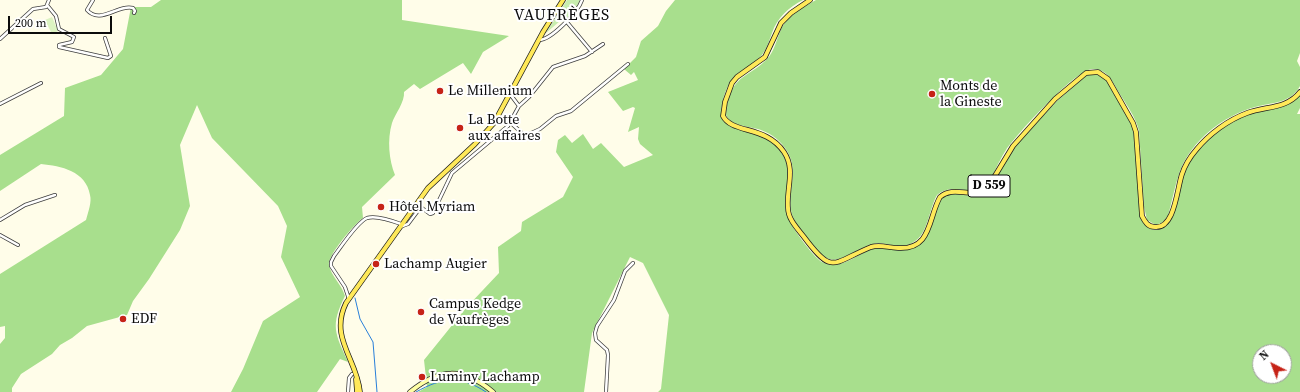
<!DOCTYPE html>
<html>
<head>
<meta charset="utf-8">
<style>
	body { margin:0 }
	#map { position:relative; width:1300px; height:392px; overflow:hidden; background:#fffde9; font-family:"Source Serif 4",serif }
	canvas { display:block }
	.north { position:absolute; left:1252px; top:344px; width:40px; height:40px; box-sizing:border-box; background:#fff; border:1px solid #9d9d9d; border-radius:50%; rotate:318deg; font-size:11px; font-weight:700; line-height:16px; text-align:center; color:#0b0b0b }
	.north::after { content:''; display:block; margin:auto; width:14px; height:18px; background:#c62317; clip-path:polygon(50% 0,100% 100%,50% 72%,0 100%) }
	.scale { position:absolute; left:8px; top:16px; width:104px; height:18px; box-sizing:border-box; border:2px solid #0b0b0b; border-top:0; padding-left:5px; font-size:12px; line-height:14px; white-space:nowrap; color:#0b0b0b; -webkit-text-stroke:3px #fff; paint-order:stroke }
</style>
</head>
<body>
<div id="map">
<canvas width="1300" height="392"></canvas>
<div class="north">N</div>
<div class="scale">200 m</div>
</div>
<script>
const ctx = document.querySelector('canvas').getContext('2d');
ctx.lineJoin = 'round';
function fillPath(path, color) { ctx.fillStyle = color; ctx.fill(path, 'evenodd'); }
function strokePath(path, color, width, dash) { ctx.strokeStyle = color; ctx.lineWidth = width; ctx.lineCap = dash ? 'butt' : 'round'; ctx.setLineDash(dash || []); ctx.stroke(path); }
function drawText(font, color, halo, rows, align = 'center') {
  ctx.font = font + ' "Source Serif 4",serif'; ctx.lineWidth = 4; ctx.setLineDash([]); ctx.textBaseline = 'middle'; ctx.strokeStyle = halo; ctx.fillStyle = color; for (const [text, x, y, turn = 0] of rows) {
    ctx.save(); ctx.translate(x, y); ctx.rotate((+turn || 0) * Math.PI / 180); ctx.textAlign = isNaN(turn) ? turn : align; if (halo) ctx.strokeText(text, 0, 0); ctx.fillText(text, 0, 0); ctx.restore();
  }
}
fillPath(new Path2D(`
	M567,0h13l-6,12 -10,8 -4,1 -14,12z`), '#c8edaf');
fillPath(new Path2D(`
	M161,0h241v20l107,16 -26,16 -12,22 -8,-11 -43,26 -6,-5 -10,8c1,10 -9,22 -12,31 -5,17 -3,37 3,52l-33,32 1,11c-8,5 -36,38 -34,47 2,11 13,20 16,31 -15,30 -10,37 3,66l-8,-3 -23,33h-86l12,-23 20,-48 37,-24 -19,-40 6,-31 -9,-20 -66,-68 -15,-33 -17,40 10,61 -10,24 -31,49 -16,22 -6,14 -40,11 -15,12 -12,7 -8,9 -31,20 -9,14v4h-12v-48l5,-6v-12l-5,1v-53l86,-54c2,-8 6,-18 4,-25 -4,-24 -29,-29 -49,-31l-41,27v-36l64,-39 1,-28 36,-13 22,-26 8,-42h20z
	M675,0h128c-14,7 -26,18 -31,33 -3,8 -5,15 -10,22 -6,8 -17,13 -25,19 -11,9 -16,29 -16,43 9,18 44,11 60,35 14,19 2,39 5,59 1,11 27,46 36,51 4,2 8,3 12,3 15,-1 28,-14 42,-17 8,-2 16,3 24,2 32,-2 31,-28 41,-52l10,-5 21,3 16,-6 26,-43 43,-46 30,-26 10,-1 9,6 25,44 3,8 6,84c3,7 7,13 15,14 21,1 24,-42 29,-56 3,-7 7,-15 12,-21 15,-19 36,-34 60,-41 17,-5 31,-3 44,-17v13l-3,6h3v278h-642l3,-3 8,-74 -26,-52 -13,-6 -38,76 -8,59h-166l9,-5 -3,-27 42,-52 33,-35 -1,-26 23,-16 1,-9 41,-25 10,-20 -17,-25 2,-12 7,-5 7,8 11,-9 10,15 8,-6 23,24 29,-12 -13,-11 -2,-5 1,-12 -11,5 7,-24 -2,-1 -10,4 -15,-19 30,-12 -4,-8 -3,3 -7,-6 12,-12 5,-16 17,-15 8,-15zM1260,352h24v24h-24z
	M816,0h484v53l-3,8 3,6v19c-10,18 -28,16 -45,21 -32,9 -63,33 -75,64 -5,14 -8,30 -12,45l-5,6 -7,3 -9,-5 -3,-13 -5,-76c-3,-14 -14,-28 -21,-40 -6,-11 -12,-23 -26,-22 -17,1 -75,65 -86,81 -8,12 -12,25 -21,37 -17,10 -31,-6 -48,8 -11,20 -8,51 -39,51 -11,-1 -18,-5 -29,-1 -36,16 -37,26 -63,-9 -5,-7 -14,-16 -15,-26 -3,-20 8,-40 -4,-59 -6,-10 -15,-17 -26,-21 -10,-4 -30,-3 -35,-15 0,-6 1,-12 3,-18 8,-23 23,-22 38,-38 7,-7 9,-18 13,-27 6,-16 22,-24 36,-32z`), '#a8df8d');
fillPath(new Path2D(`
	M52,17l6,14 -6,3 -7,-14z`), '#dcf3c2');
strokePath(new Path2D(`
	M355,298l5,21 13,23 4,50
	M416,392c27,-15 44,-17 70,0`), '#287fd9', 1);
const street = new Path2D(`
	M93,0l-6,10c13,15 31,-6 46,-2l2,3 -1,2
	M47,5l9,11 3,13 15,8 -2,5 -13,3v2l49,11 3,-2 -6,-18
	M566,21l26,31
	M0,39l33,-30 13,-2 3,-7
	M539,40c12,0 39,-28 43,-40
	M0,104l41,-21
	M519,106l10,-9 24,-30 32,-11 18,-12
	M510,122l14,13h3l13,-6 16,-13 15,-5 57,-47
	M0,220l25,-15 30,-10
	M400,227l8,-3 12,-16h2l8,6 3,-1 19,-40 56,-47 11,-20 -9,-12
	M0,235l18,10
	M349,299l-4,-12 -14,-21v-4l3,-6c7,-9 23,-34 33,-38 9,-3 26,3 34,6
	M348,392l1,-14 3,-4
	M606,392l2,-37 -1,-5 -11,-10 -1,-7 2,-7 17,-26 11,-29 8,-8`);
const secondary = new Path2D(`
	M410,392c29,-24 53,-25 83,0`);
const primary = new Path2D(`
	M810,0l-19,13 -10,10 -16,34 -28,20 -5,6 -7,19 -2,14c9,18 43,9 61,36 12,18 2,36 4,56 0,11 9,20 16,29 29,39 28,26 67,10 10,-3 17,1 27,1 34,2 30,-30 42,-51 14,-12 31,2 47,-8l26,-43 42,-47 31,-26 12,-1 10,7 25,44 3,9 6,84c3,6 6,11 13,11 20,2 22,-39 27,-53 3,-9 8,-17 14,-24 13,-16 32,-30 51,-37 19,-7 40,-4 53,-21
	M356,379l1,13
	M360,392c-3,-33 -31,-54 -14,-89l82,-115 47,-44 19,-21 49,-91 20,-32`);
strokePath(street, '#3e3e3e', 4);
strokePath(secondary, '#2d2d2d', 5.5);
strokePath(primary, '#1c1c1c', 5.5);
strokePath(street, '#fff', 2.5);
strokePath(secondary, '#ffffa4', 4);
strokePath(primary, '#ffe959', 4);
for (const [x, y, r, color] of [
	[440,91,4,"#c62317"],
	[932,94,4,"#c62317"],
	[460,128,4,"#c62317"],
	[381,207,4,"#c62317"],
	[376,264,4,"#c62317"],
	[421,312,4,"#c62317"],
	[123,319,4,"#c62317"],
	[422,377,4,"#c62317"]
]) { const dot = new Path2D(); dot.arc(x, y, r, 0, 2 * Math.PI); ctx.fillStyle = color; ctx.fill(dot); strokePath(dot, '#fff', 1.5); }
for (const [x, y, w] of [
	[989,186,42]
]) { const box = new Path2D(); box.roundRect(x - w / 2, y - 11, w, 22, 3); ctx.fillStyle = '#fff'; ctx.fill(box); strokePath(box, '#0b0b0b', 1); }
drawText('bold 13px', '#0b0b0b', null, [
	["D 559",989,186]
]);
drawText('14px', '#0b0b0b', '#fff', [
	["Monts de",940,86],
	["la Gineste",940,102],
	["Le Millenium",448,91],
	["La Botte",468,120],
	["aux affaires",468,136],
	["Hôtel Myriam",389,207],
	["Lachamp Augier",384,264],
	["Campus Kedge",429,304],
	["de Vaufrèges",429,320],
	["EDF",131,319],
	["Luminy Lachamp",430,377]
], 'left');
ctx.letterSpacing = '1px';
drawText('16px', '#0b0b0b', '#fff', [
	["VAUFRÈGES",562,16]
]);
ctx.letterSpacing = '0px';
</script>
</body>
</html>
